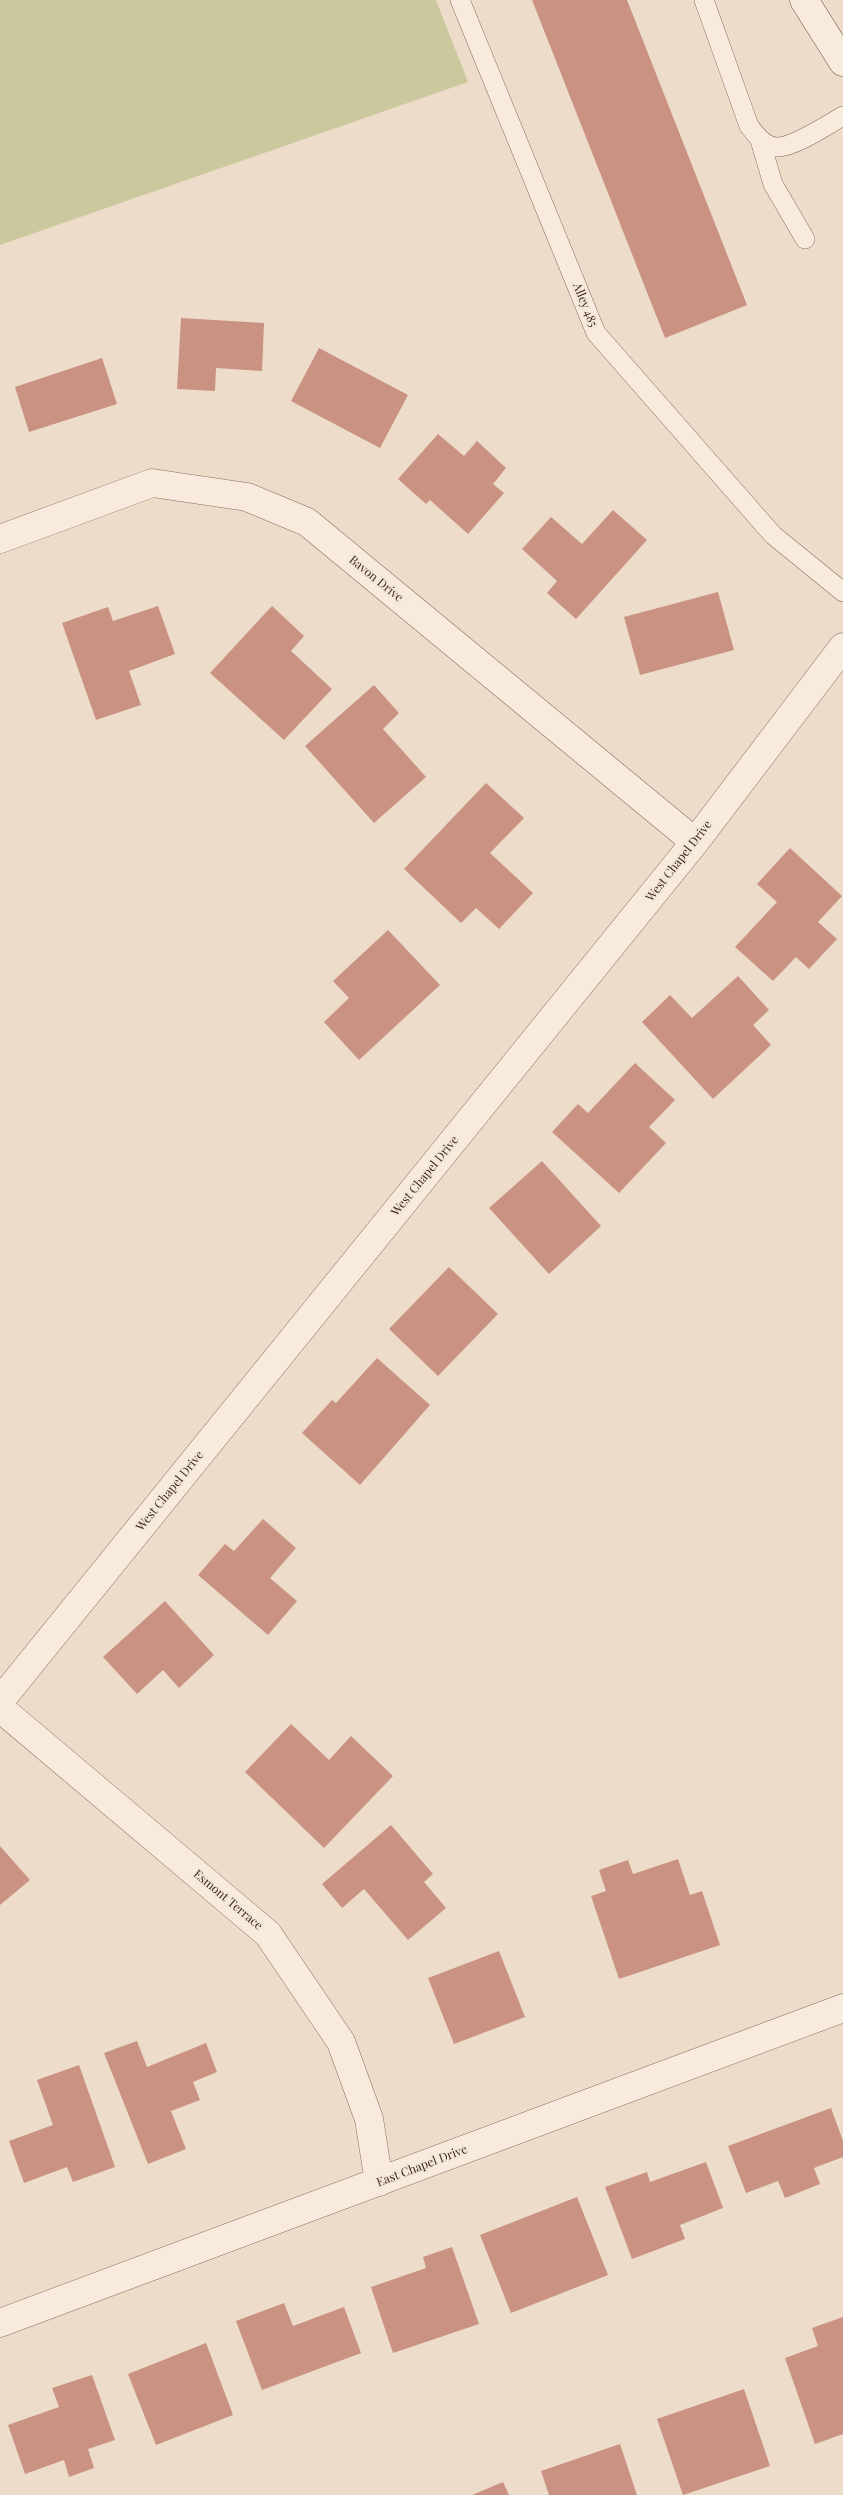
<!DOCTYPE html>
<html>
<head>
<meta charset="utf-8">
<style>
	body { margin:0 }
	canvas { display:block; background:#eddcca }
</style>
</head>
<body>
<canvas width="843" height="2495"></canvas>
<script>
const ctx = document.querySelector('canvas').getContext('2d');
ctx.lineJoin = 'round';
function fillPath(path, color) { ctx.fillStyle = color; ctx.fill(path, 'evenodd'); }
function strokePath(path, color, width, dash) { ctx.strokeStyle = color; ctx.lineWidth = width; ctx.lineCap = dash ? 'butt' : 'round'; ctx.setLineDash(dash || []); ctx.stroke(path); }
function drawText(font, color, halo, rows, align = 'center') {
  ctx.font = font + ' "Playfair Display",serif'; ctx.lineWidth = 4.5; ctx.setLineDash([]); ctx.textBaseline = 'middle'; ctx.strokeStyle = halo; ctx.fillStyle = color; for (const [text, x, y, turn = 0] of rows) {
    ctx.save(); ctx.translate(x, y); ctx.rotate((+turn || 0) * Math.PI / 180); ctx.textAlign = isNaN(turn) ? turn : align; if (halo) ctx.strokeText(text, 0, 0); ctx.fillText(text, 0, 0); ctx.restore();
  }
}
fillPath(new Path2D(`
	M0,0h436l32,82 -468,163z`), '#cbc89e');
fillPath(new Path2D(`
	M532,0h95l120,305 -82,33z
	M181,318l83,5 -2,48 -46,-3 -1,23 -38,-2z
	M319,348l89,47 -28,53 -89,-47z
	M102,358l15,46 -88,28 -14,-45z
	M438,434l26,22 13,-15 29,27 -13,16 11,9 -36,41 -38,-34 -4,4 -28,-25z
	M613,510l34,30 -71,79 -29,-26 10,-12 -35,-32 29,-32 31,27z
	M718,592l16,58 -94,25 -16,-58z
	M158,606l17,48 -46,17 12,34 -45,15 -34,-97 46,-16 5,14z
	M272,606l32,30 -13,15 41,38 -48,51 -74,-67z
	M374,685l25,28 -16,16 43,48 -52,46 -69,-77z
	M486,783l38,35 -34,35 43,40 -34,36 -23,-21 -15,15 -57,-54z
	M790,848l52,48 -24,26 19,17 -28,30 -13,-12 -23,24 -38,-34 42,-45 -20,-18z
	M388,930l52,55 -81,75 -35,-38 25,-24 -16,-17z
	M738,976l31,34 -16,15 18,20 -58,54 -71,-77 28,-27 22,23z
	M635,1063l40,37 -26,27 17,16 -47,50 -67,-61 26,-28 10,9z
	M542,1161l59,65 -52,48 -60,-66z
	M449,1267l49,47 -60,62 -49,-47z
	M377,1358l53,47 -70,80 -58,-52 30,-33 4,3z
	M263,1519l33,29 -26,30 27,23 -29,34 -70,-60 27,-31 9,7z
	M165,1601l49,54 -35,33 -16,-18 -26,24 -34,-37z
	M291,1724l38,36 22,-24 42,40 -69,72 -79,-76z
	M391,1825l42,49 -9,8 22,26 -38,32 -44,-51 -22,19 -20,-24z
	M0,1846l30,34 -30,25z
	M678,1859l12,36 12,-4 18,54 -101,34 -28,-83 15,-5 -7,-21 29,-10 5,14z
	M499,1951l26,66 -71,27 -26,-66z
	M137,2041l10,26 59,-24 11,29 -24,10 7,18 -29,11 15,38 -38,15 -44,-111z
	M79,2065l36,102 -42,15 -6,-15 -43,16 -15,-42 44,-16 -16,-45z
	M831,2108l12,33v16l-29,11 6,16 -35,14 -7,-17 -32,12 -18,-47z
	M706,2162l17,46 -43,17 5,14 -53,20 -27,-72 42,-15 3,10z
	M577,2197l31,78 -97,38 -31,-78z
	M452,2247l27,77 -86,29 -22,-66 55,-19 -3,-11z
	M284,2303l9,23 51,-19 17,46 -99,37 -26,-69z
	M843,2317v117l-28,10 -30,-86 33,-12 -6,-18z
	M206,2343l27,72 -77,30 -28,-71z
	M92,2375l23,65 -27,9 6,19 -25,9 -5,-17 -39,14 -17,-49 51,-18 -7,-19z
	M744,2389l26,77 -87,29 -26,-76z
	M620,2444l17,51h-88l-8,-24z
	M503,2482l6,13h-37z`), '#c99282');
const service = new Path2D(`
	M460,0l136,333 177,202 70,57
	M704,0l45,126c7,9 15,20 27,21 17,1 51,-22 67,-31
	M760,140l13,44 32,55`);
const minor = new Path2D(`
	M0,539l152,-56 95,14 60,25 388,320
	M0,1701l695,-859 148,-195
	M0,1708l268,226 73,108 28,77 10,63
	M0,2323l843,-315`);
const secondary = new Path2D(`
	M804,0l39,62`);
strokePath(service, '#896d5f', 20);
strokePath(minor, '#896d5f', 29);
strokePath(secondary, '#6b4f42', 29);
strokePath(service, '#f8ebdd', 19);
strokePath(minor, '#f8ebdd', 28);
strokePath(secondary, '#f8ebdd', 28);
drawText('12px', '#3a2921', '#f5e7d9', [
	["Alley 485",585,305,68],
	["Bavon Drive",376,579,39],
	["West Chapel Drive",679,861,-52],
	["West Chapel Drive",425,1176,-51],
	["West Chapel Drive",170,1491,-51],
	["Esmont Terrace",228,1900,40],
	["East Chapel Drive",422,2166,-21]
]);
</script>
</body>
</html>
